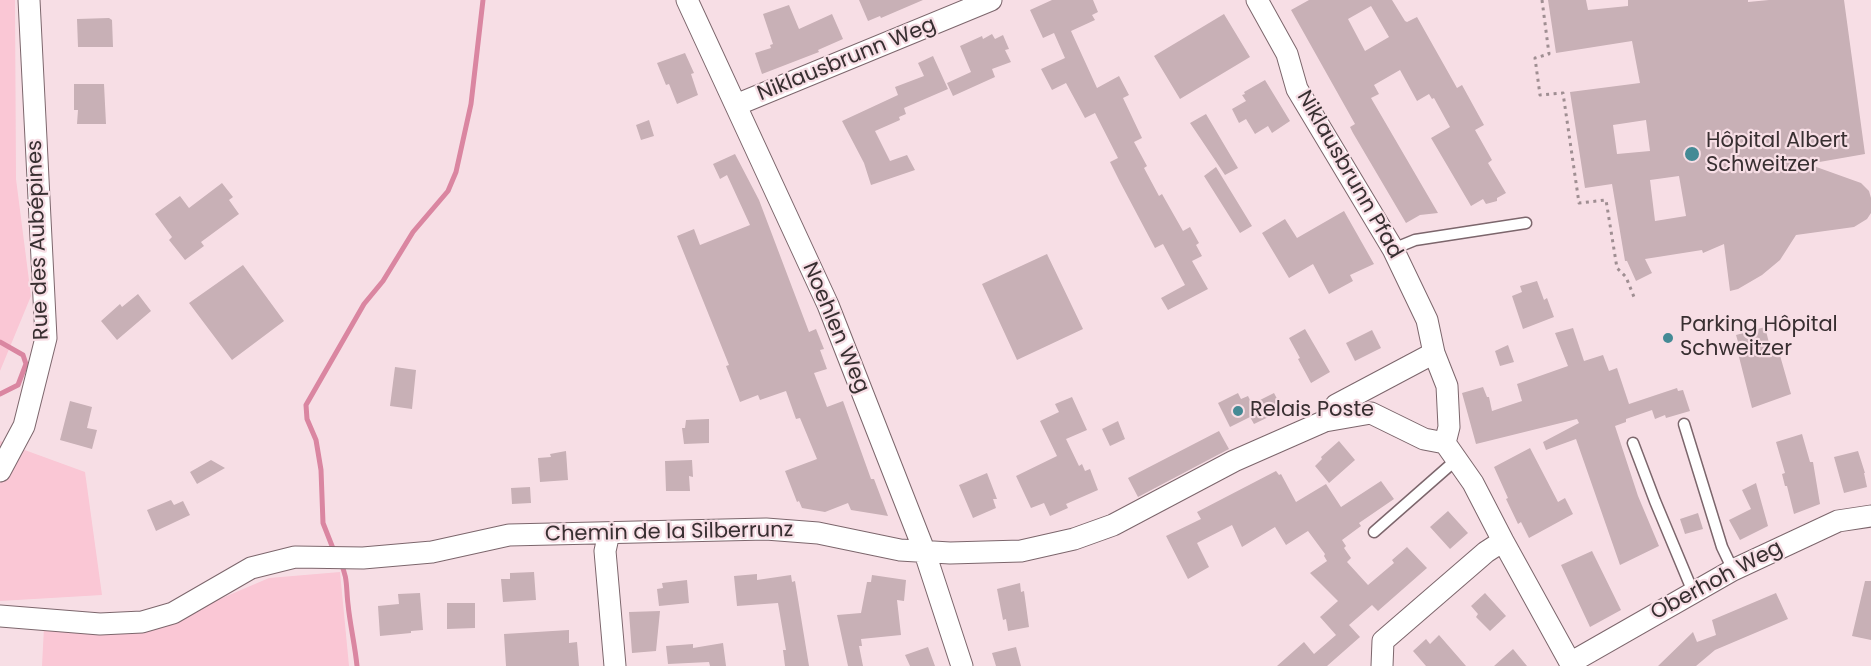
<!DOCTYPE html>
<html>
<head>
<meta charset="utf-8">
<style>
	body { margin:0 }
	canvas { display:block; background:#f7dee5 }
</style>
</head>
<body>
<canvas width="1871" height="666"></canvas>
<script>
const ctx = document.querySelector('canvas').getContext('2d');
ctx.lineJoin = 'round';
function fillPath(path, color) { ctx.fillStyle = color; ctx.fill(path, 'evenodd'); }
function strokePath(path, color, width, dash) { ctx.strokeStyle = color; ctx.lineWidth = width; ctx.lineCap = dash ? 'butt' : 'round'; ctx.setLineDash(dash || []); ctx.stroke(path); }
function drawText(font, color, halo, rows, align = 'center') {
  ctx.font = font + ' Poppins,sans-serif'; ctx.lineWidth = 4.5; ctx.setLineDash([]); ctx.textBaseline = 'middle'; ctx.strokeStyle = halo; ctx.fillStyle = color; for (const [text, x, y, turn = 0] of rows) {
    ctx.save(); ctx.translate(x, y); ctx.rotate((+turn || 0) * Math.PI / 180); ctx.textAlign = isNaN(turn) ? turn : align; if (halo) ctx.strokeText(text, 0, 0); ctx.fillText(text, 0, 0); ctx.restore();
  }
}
fillPath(new Path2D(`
	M0,0h15l1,179 15,117 -31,75z
	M0,441l85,31 17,123 -102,6z
	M340,572l9,94h-307l2,-39 101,4 124,-53z`), '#fac7d5');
strokePath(new Path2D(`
	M0,342l23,13 3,9 -8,21 -18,9
	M334,551l-11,-28 -2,-53 -5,-30 -9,-21 -1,-14 58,-101 19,-23 30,-49 35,-41 8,-19 15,-68 12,-104
	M340,562c8,14 6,27 8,42 2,21 7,41 9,62`), '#da86a1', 5);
fillPath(new Path2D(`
	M859,0h64l-42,18 -1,-2 -12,5z
	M1052,0h41l5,12 -6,3 3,5 -24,11 26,57 22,-12 10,19 -6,3 19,40 -8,4 13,24 -3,2 15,28 3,-2 21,37 7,-4 9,16 -3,2 6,11 -10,5 16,28 -40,21 -7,-12 24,-13 -22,-41 -8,4 -35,-66 -10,-20 8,-4 -23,-45 -10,5 -19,-35 -14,7 -11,-21 24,-11 -11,-25 -11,5 -13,-28z
	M1309,0h83l13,21 2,1 10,-5 40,71 5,-3 22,40 -9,5 17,30 -4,3 18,30 -9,5v3l-11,3 -3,-5 -12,7 -40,-68 19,-11 -16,-29 -2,1 -3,-5 -12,7 -17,-31 -26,15 5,9 -8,4 67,115 -18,2 -14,8 -53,-90 -3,-6 5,-3 -64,-114zM1371,6l18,31 -24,14 -17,-32z
	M1548,0h38l2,10 40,-4v-6h120v2l21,-2h75l21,154 -57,10 53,19 8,8 2,7v15l-4,6 -13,8 -58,8 -16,25 -18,15 -24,14 -8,2 -6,-47 -21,9 -1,-3 -57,9 7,14 -16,8 -9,-20h-2l-13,-77 -27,4 -15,-96 70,-9 -8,-42 -76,12zM1646,120l4,31 -33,3 -4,-29zM1679,176l7,40 -31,5 -5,-41z
	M789,5l10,24 33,-15 11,25 -25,11 1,2 -57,22 -7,-21 16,-5 -1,-3 3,-1 -10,-30z
	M1224,14l26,43 -70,42 -26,-43z
	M109,18l3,2 1,27h-35l-1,-28z
	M992,34l3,5 8,-4 6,14 -4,1 6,12 -19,7 3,8 -42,19 -6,-13 24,-11 -11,-26 22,-10 1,3z
	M685,53l9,20 -3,1 7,21 -21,9 -8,-20 -3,1 -9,-22z
	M933,56l15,33 -44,19 2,6 -7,3 1,3 -25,11 15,30 17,-6 8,15 -44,15 -7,-22 -22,-42 56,-26 -3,-8 29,-11 -6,-13z
	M1265,80l25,41 -18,12 -4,-7 -13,8 -9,-15 -7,4 -7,-14 14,-8 -4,-6 3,-1 -1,-2z
	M74,84h30l2,40h-29l1,-14h-4z
	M1206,114l32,54 -13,7 -35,-52z
	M649,120l5,16 -13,4 -5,-15z
	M735,154l24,46 50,132 7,-3 8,20 -4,1 7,19 -13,4 13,34 16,-6 28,78h3l14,37 -37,-6 -3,-7 -23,9 -23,-4 -3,-7 -2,1 -12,-31 32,-12 -17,-41 -4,1 -10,-28 -26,9 -2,-5 -18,7 -14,-36 3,-1 -52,-129 17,-7 6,16 50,-20 -23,-50 -7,4 -7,-15z
	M1216,167l36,59 -12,7 -36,-57z
	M222,183l11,14 -4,3 10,14 -38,28 3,4 -19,14 -16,-20 3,-3 -17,-23 25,-18 9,12z
	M1344,211l30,53 -24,11 3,6 -24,13 -16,-30 -24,14 -27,-45 23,-14 12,19z
	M1047,254l36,75 -66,31 -35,-76z
	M243,265l41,56 -52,39 -43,-57z
	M1537,281l7,19 3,-2 7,19 -31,12 -11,-33 10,-4 -2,-6z
	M138,294l13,17 -34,29 -16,-19 19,-17 2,3z
	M1765,327l5,20 7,-2 14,49 -39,14 -14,-55 3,-1 -5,-17z
	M1573,328l11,33 19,-6 6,16 8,-3 12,36 48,-16 1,3 5,-1 7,21 -24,7 -1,-3 -10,4 -3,-9 -26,9v3l-11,4 23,70 21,50 -39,19 -44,-126 -30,11 -3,-8 36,-19 -2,-4 -101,25 -14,-51 21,-6 4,10h2l3,14 30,-10 -5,-17 51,-18 -13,-33z
	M1305,329l25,43 -19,11 -13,-24 2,-1 -11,-20z
	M1372,330l9,18 -26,13 -9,-18z
	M1508,345l6,17 -14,4 -5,-15z
	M395,367l21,3 -4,39 -22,-3z
	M1238,393l3,6 7,-3 4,8 22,-11 9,17 -29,14 -4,-7 -20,10 -12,-24z
	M1072,397l15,33 -21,9 13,27 3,-2 3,7 5,-2 8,21 -32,14 2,4 -18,8 -6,-13 -13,5 -15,-32 41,-20 -17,-35 19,-9 -4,-8z
	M70,401l22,6 -5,21 10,2 -5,19 -32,-9z
	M709,419v24l-25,1 -2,-16h3l1,-8z
	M1118,421l7,18 -15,7 -8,-17z
	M1219,431l10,18 -91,48 -10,-19z
	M1802,434l8,28h3l7,42 -26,10 -7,-28h-2l-3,-12 3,-1 -9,-31z
	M1339,441l16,19 -26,23 -14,-17 7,-7 -1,-2z
	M1530,448l28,54 7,-4 8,16 -44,24 -8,-16 -3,2 -12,-25 2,-1 -14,-31z
	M566,451l2,29 -28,2 -2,-24 13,-1 -1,-3z
	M1858,451l7,22h-1l3,14 -23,6 -10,-36z
	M211,460l14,8 -28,16 -7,-12z
	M692,460l1,17 -4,-1 1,15h-24l-1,-30z
	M1276,471l3,4 2,-1 15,28 30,-18 15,23 40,-26 13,18 -35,24 2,3 -19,14 4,6 -2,2 7,10 -4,4 21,23 26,-22 -2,-3 15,-13 20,21 -49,43 -6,-6 -23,20 11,12 -33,29h-50l27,-24 10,12 22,-19 -16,-18 18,-16 -28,-28 17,-12 -3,-5 1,-2 -17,-23 -22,14 -11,-18 -33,20 -10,-22 -35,18 12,24 -21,12 -22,-43 35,-17 -4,-7z
	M987,473l10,26h-4l3,9 -23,10 -14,-33z
	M1756,483l12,43 -28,14 -11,-20 22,-11 -9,-19z
	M530,487l1,16 -19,1 -1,-16z
	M171,500l3,5 9,-4 7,14 -34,16 -9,-21z
	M1448,511l20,22 -18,16 -20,-22z
	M1698,513l5,16 -18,5 -5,-15z
	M1592,551l29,59 -31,17 -29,-62z
	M534,572l2,28 -33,2 -2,-23h9v-6z
	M757,574v6l34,-5 1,7 3,-1 14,85h-24l-2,-16h3l-8,-47 -41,3 -3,-30z
	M872,575l34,5 -2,21 -7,-1 4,35 -40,4 1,7h-3l4,20h-15l-11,-51 24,-2 6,-31h4z
	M687,580l2,23 -30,3 -2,-17 6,-1 -1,-5z
	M1865,581h6v59l-19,-4z
	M1020,583l1,9 3,-1 5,36 -21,4 -2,-12 -3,1 -6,-31z
	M420,593l3,37 -12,1v2l-31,3 -2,-30 21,-2 -1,-10z
	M1485,593l21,23 -16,15 -14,-14 2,-3 -7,-8z
	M1776,593l12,26 -73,31 -19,16h-38l35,-34 4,10 19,-7 -4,-15z
	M447,603h28v25l-28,1z
	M660,611l-4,40 -24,2 -3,-41z
	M569,630v13l8,-1 2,24h-73l-2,-32z
	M1439,635l27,31h-40l-13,-15 13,-12 4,5z
	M723,643l3,23h-16l-1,-4 -41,2 -2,-18 27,-2v4z
	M928,647l7,19h-25l-5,-11z
	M1016,647l5,19h-25l-4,-13z
	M1513,649l14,17h-33z`), '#c8b0b6');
const lane = new Path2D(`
	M1393,249l22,-9 111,-17
	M1684,424l38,123 11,23
	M1633,443l22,58 38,91
	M1374,532l82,-72`);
const street = new Path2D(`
	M687,0l141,305 96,245 38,116
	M1257,0l30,54 10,35 96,160 34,71 7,33 13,33 2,41 -4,16
	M736,105l255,-105
	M1325,421l11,-16 98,-52
	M0,471l24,-45 22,-88 -17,-338
	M609,533l-4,18 10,115
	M0,616l100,8 42,-2 31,-9 78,-45 44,-11 68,1 69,-6 77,-17 257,-6 52,4 82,17 50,3 71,-2 53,-12 39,-14 121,-64 91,-40 46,-8 53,26 21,4 28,40 30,58 69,125
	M1570,663l163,-93 105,-49 33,-5
	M1382,666l1,-25 103,-89 17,-11`);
strokePath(lane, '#7c666c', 13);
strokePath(street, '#7c666c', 23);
strokePath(new Path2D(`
	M1542,0l7,54 -14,4 5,37 23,-2 16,110 27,-3 11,68 9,9 8,20`), '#9f8e92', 3, [3, 4.5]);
strokePath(lane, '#fff', 10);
strokePath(street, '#fff', 21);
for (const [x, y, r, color] of [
	[1692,154,8,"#448a95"],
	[1668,338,6,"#448a95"],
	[1238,411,6,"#448a95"]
]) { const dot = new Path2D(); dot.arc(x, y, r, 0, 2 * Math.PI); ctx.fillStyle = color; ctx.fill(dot); strokePath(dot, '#f7dee5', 2); }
drawText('21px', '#382f31', '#f7dee5', [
	["Niklausbrunn Weg",847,60,-22],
	["Niklausbrunn Pfad",1349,175,60],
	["Rue des Aubépines",39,240,-92],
	["Noehlen Weg",835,328,67],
	["Chemin de la Silberrunz",669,533,-1],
	["Oberhoh Weg",1717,581,-28]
]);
drawText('21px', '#382f31', '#f7dee5', [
	["Hôpital Albert",1706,142],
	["Schweitzer",1706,166],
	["Parking Hôpital",1680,326],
	["Schweitzer",1680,350],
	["Relais Poste",1250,411]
], 'left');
</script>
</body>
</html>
